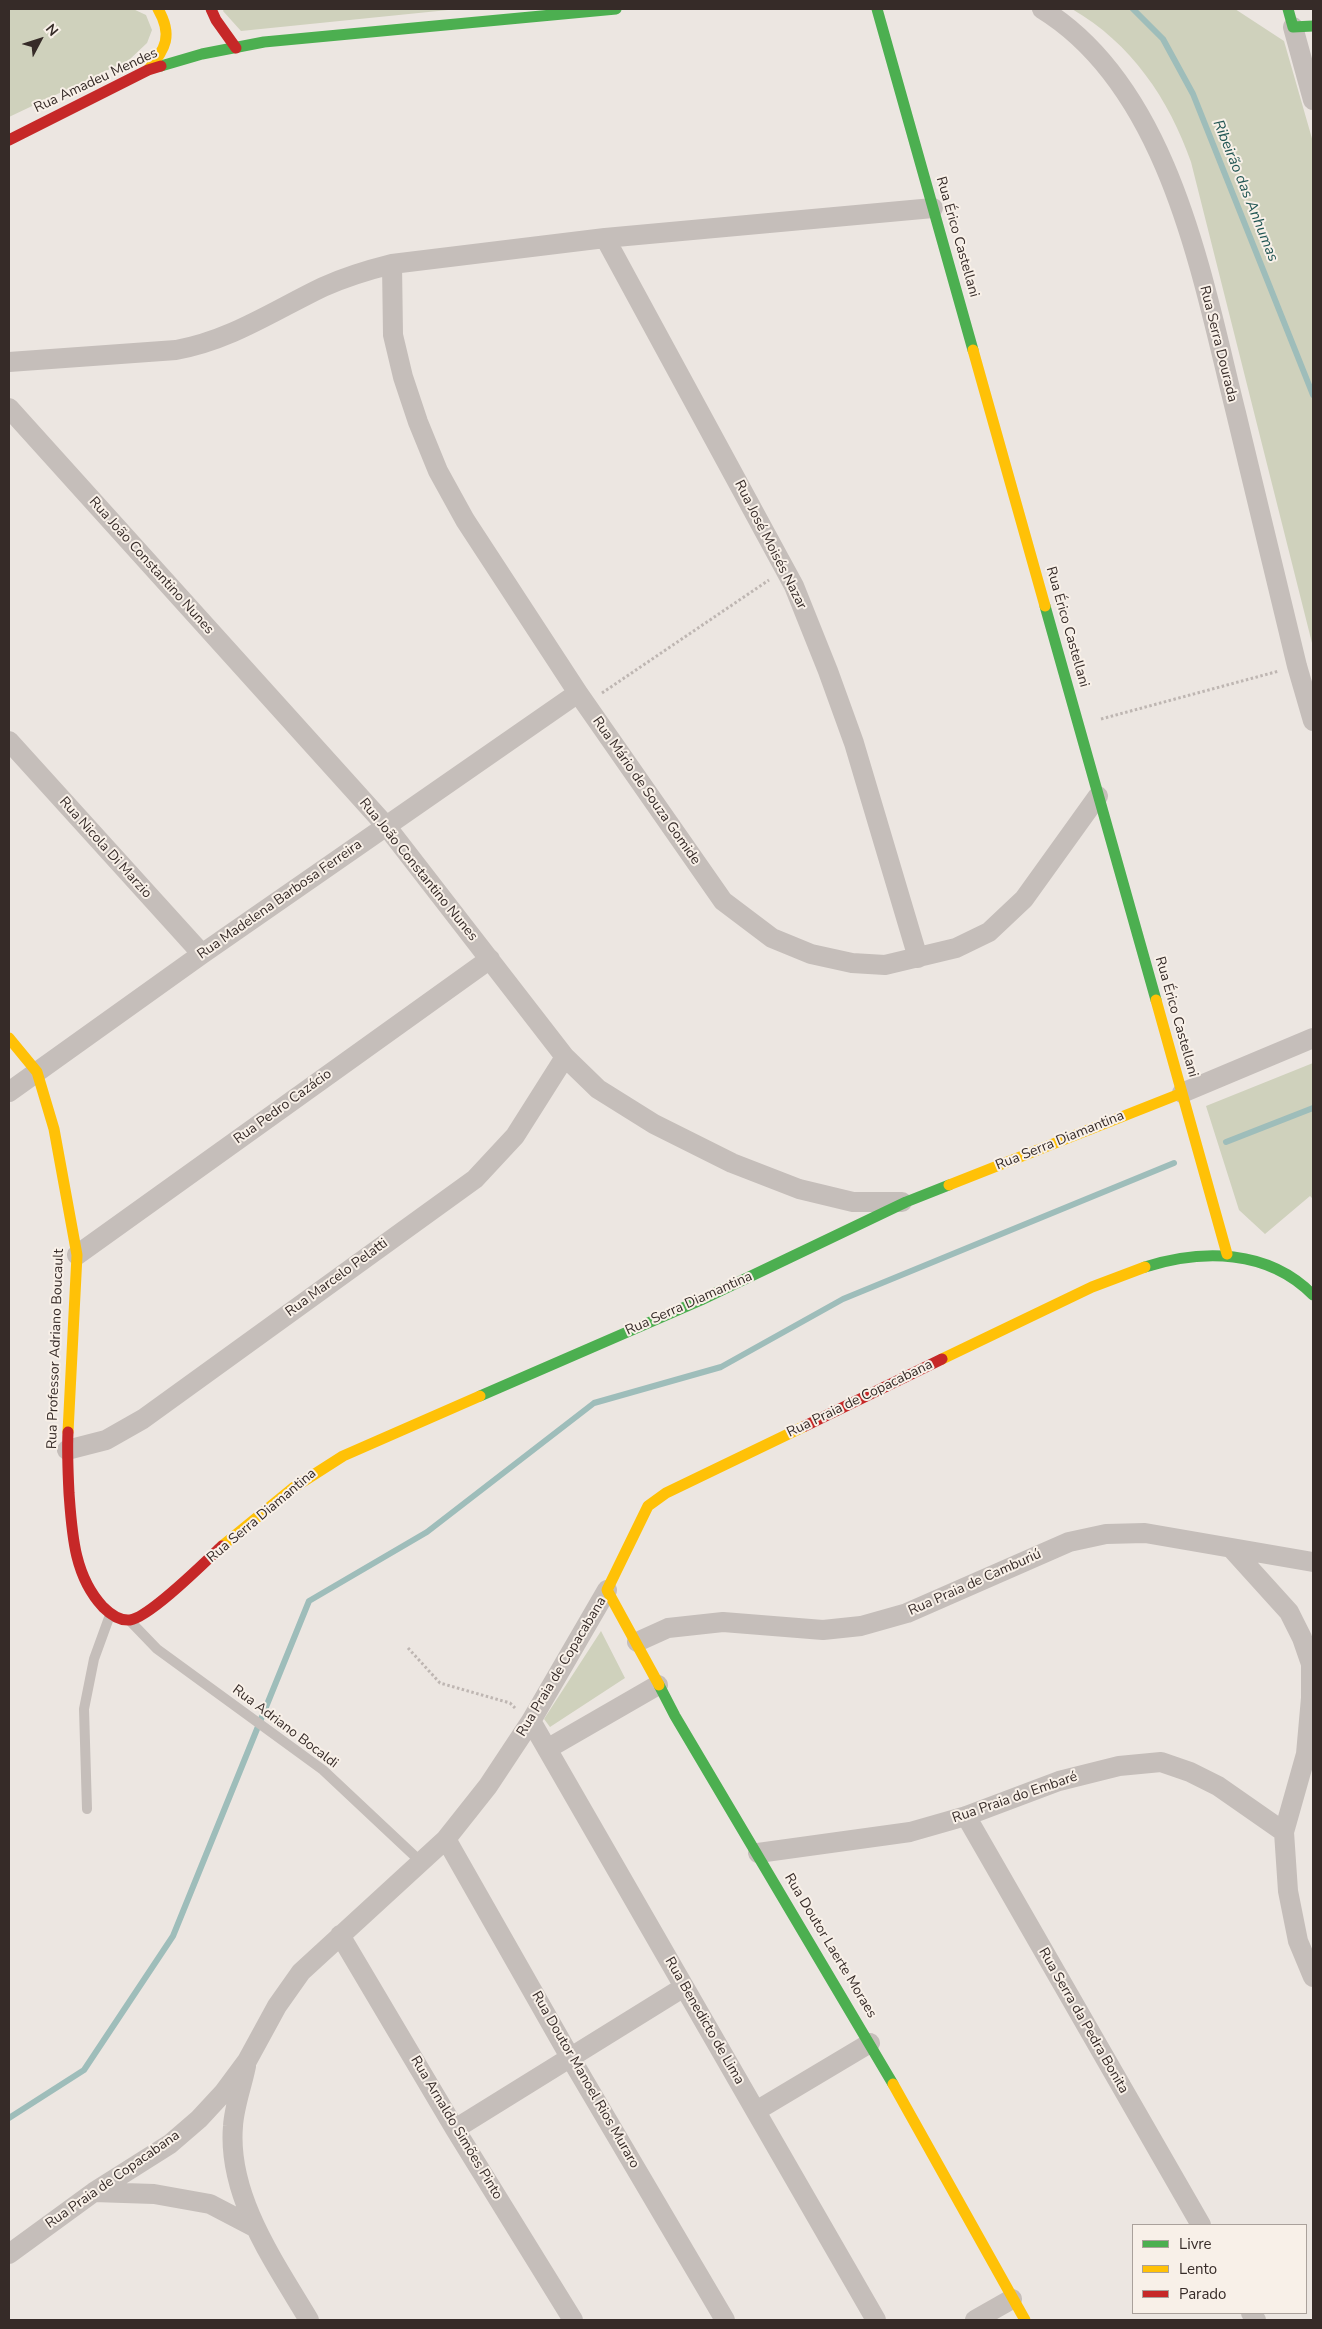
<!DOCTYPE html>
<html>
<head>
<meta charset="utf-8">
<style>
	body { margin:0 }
	#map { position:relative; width:1322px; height:2329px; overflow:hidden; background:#ece6e1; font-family:"Nunito Sans",sans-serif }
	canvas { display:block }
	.frame { position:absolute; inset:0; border:10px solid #362b28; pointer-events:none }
	.legend { position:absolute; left:1132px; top:2224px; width:175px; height:90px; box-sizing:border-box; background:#f8f0e8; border:1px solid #aaa19b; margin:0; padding:6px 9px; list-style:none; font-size:15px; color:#362b28 }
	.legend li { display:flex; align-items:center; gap:10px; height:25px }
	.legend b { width:25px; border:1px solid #aaa19b }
	.north { position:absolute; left:15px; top:15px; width:50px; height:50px; -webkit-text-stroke:4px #f8f0e8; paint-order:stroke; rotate:50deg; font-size:14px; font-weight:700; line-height:20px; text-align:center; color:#362b28 }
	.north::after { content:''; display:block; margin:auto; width:18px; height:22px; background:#362b28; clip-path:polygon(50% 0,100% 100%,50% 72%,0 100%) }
</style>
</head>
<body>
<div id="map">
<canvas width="1322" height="2329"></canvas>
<div class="frame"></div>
<ul class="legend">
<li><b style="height:6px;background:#4caf50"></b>Livre</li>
<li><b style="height:6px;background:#ffc107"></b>Lento</li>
<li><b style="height:6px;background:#c62828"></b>Parado</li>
</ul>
<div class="north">N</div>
</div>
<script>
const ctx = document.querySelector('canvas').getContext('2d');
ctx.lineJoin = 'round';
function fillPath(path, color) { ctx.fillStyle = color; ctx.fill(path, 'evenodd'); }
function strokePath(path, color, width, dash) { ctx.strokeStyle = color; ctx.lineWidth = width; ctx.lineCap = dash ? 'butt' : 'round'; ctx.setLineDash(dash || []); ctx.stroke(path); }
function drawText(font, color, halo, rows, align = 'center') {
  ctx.font = font + ' "Nunito Sans",sans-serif'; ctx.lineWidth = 4; ctx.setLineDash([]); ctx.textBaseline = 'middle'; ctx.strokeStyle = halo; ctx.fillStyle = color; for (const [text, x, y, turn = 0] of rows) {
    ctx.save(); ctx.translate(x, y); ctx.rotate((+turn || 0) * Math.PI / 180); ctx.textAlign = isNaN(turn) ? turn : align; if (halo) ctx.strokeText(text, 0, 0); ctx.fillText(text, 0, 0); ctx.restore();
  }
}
fillPath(new Path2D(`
	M9,9h124l13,6 6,15 -5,13 -18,17 -120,57z
	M224,9h234l-217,22 -18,-20z
	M1072,9h163l49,32 29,101v505l-122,-485c-22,-63 -60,-119 -119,-153z
	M1313,1063v136l-3,-3 -45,38 -26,-24 -33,-104z
	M601,1631l24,47 -75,49 -6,-8z`), '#cfd1bc');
strokePath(new Path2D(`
	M1133,9l30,30 30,55 120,301
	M1226,1142l87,-34
	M9,2118l75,-48 89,-134 136,-335 118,-69 167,-129 127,-36 122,-68 331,-136`), '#9ebdba', 6);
strokePath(new Path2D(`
	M602,693l167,-113
	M1101,719l178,-48
	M408,1648l32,35 70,20 5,5`), '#beb6b2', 3, [2.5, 2.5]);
strokePath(new Path2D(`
	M131,1622l26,27 166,121 98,92
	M87,1809l-3,-100 10,-50 16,-44`), '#c5beba', 10);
strokePath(new Path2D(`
	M1042,9c128,79 160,268 194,404 20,84 41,168 61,253l16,55
	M1293,27l20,73
	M605,238l189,348 34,85 26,72 64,215
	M392,264l1,71 10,42 15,45 20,49 27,49 113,173 145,208 49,37 39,16 41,9 33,2 71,-17 33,-16 35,-33 74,-103
	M9,362l167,-12c55,-10 97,-39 147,-63 22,-10 45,-17 69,-23l213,-26 328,-30
	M9,408l378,419 178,230 33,32 56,35 78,39 67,26 54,13h49
	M9,741l193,213
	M9,1092l193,-138 376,-261
	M1182,1093l131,-55
	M77,1255l413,-296
	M67,1450l39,-10 37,-21 332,-240 40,-43 50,-79
	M1232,1549l57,63 13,26 9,26v34l-5,56 -22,78 4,59 10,50 15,36
	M637,1642l31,-14 55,-6 100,8 38,-4 46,-13 162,-71 37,-8 39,-1 168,29
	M531,1721l345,599
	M547,1749l111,-64
	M966,1816l235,409
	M446,1839l124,218 155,263
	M758,1853l152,-21 56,-16 93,-35 60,-15 42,-4 29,10 28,14 66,46
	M340,1935l115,194 118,191
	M246,2066c-4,20 -12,41 -13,60 -6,70 42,137 76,194
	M756,2111l114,-68
	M455,2129l229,-142
	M94,2192l60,2 56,10 44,23
	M9,2254l85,-62 76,-48 29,-25 25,-27 23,-31 30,-55 24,-34 145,-133 42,-53 43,-65 76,-131
	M1251,2313l5,7
	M975,2320l37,-21`), '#c5beba', 20);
strokePath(new Path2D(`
	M877,9l96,341
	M1288,9l5,18 20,-1
	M161,66l41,-12 62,-12 352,-33
	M1045,606l111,394
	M1145,1267c57,-18 123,-18 168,28
	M480,1396l221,-96 205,-98 43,-17
	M659,1685l16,31 218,368`), '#4caf50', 11);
strokePath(new Path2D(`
	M148,70c18,-21 25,-35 10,-61
	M973,350l72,256
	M1156,1000l71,254
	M9,1038l28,34 17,57 23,126 -9,177
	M949,1185l233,-92
	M942,1359l150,-72 53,-20
	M222,1546l71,-58 50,-32 137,-60
	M659,1685l-52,-95 41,-84 18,-13 139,-67
	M893,2084l132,236`), '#ffc107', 11);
strokePath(new Path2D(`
	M211,9l5,11 20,28
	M9,140l139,-70 13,-4
	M805,1426l137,-67
	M68,1432c-1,21 0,41 1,61 3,41 5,83 34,114 7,7 17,14 27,13 20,-3 75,-58 92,-74`), '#c62828', 11);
drawText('14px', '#362b28', '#f8f0e8', [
	["Rua Amadeu Mendes",96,81,-25],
	["Rua Érico Castellani",957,237,74],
	["Rua Serra Dourada",1218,344,76],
	["Rua José Moisés Nazar",770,545,63],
	["Rua João Constantino Nunes",151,566,48],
	["Rua Érico Castellani",1067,627,74],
	["Rua Mário de Souza Gomide",646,791,55],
	["Rua Nicola Di Marzio",105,848,48],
	["Rua João Constantino Nunes",418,870,51],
	["Rua Madelena Barbosa Ferreira",280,900,-35],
	["Rua Érico Castellani",1176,1017,74],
	["Rua Pedro Cazácio",283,1107,-36],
	["Rua Serra Diamantina",1060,1141,-22],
	["Rua Marcelo Pelatti",337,1278,-36],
	["Rua Serra Diamantina",689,1304,-24],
	["Rua Professor Adriano Boucault",56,1349,-88],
	["Rua Praia de Copacabana",860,1399,-26],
	["Rua Serra Diamantina",262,1516,-40],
	["Rua Praia de Camburiú",975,1583,-24],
	["Rua Praia de Copacabana",562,1667,-59],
	["Rua Adriano Bocaldi",285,1727,37],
	["Rua Praia do Embaré",1015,1798,-19],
	["Rua Doutor Laerte Moraes",830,1946,59],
	["Rua Benedicto de Lima",704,2021,60],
	["Rua Serra da Pedra Bonita",1083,2021,60],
	["Rua Doutor Manoel Rios Muraro",585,2080,60],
	["Rua Arnaldo Simões Pinto",456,2128,59],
	["Rua Praia de Copacabana",113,2180,-35]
]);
drawText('italic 15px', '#205553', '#f8f0e8', [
	["Ribeirão das Anhumas",1245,191,68]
]);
</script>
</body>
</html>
